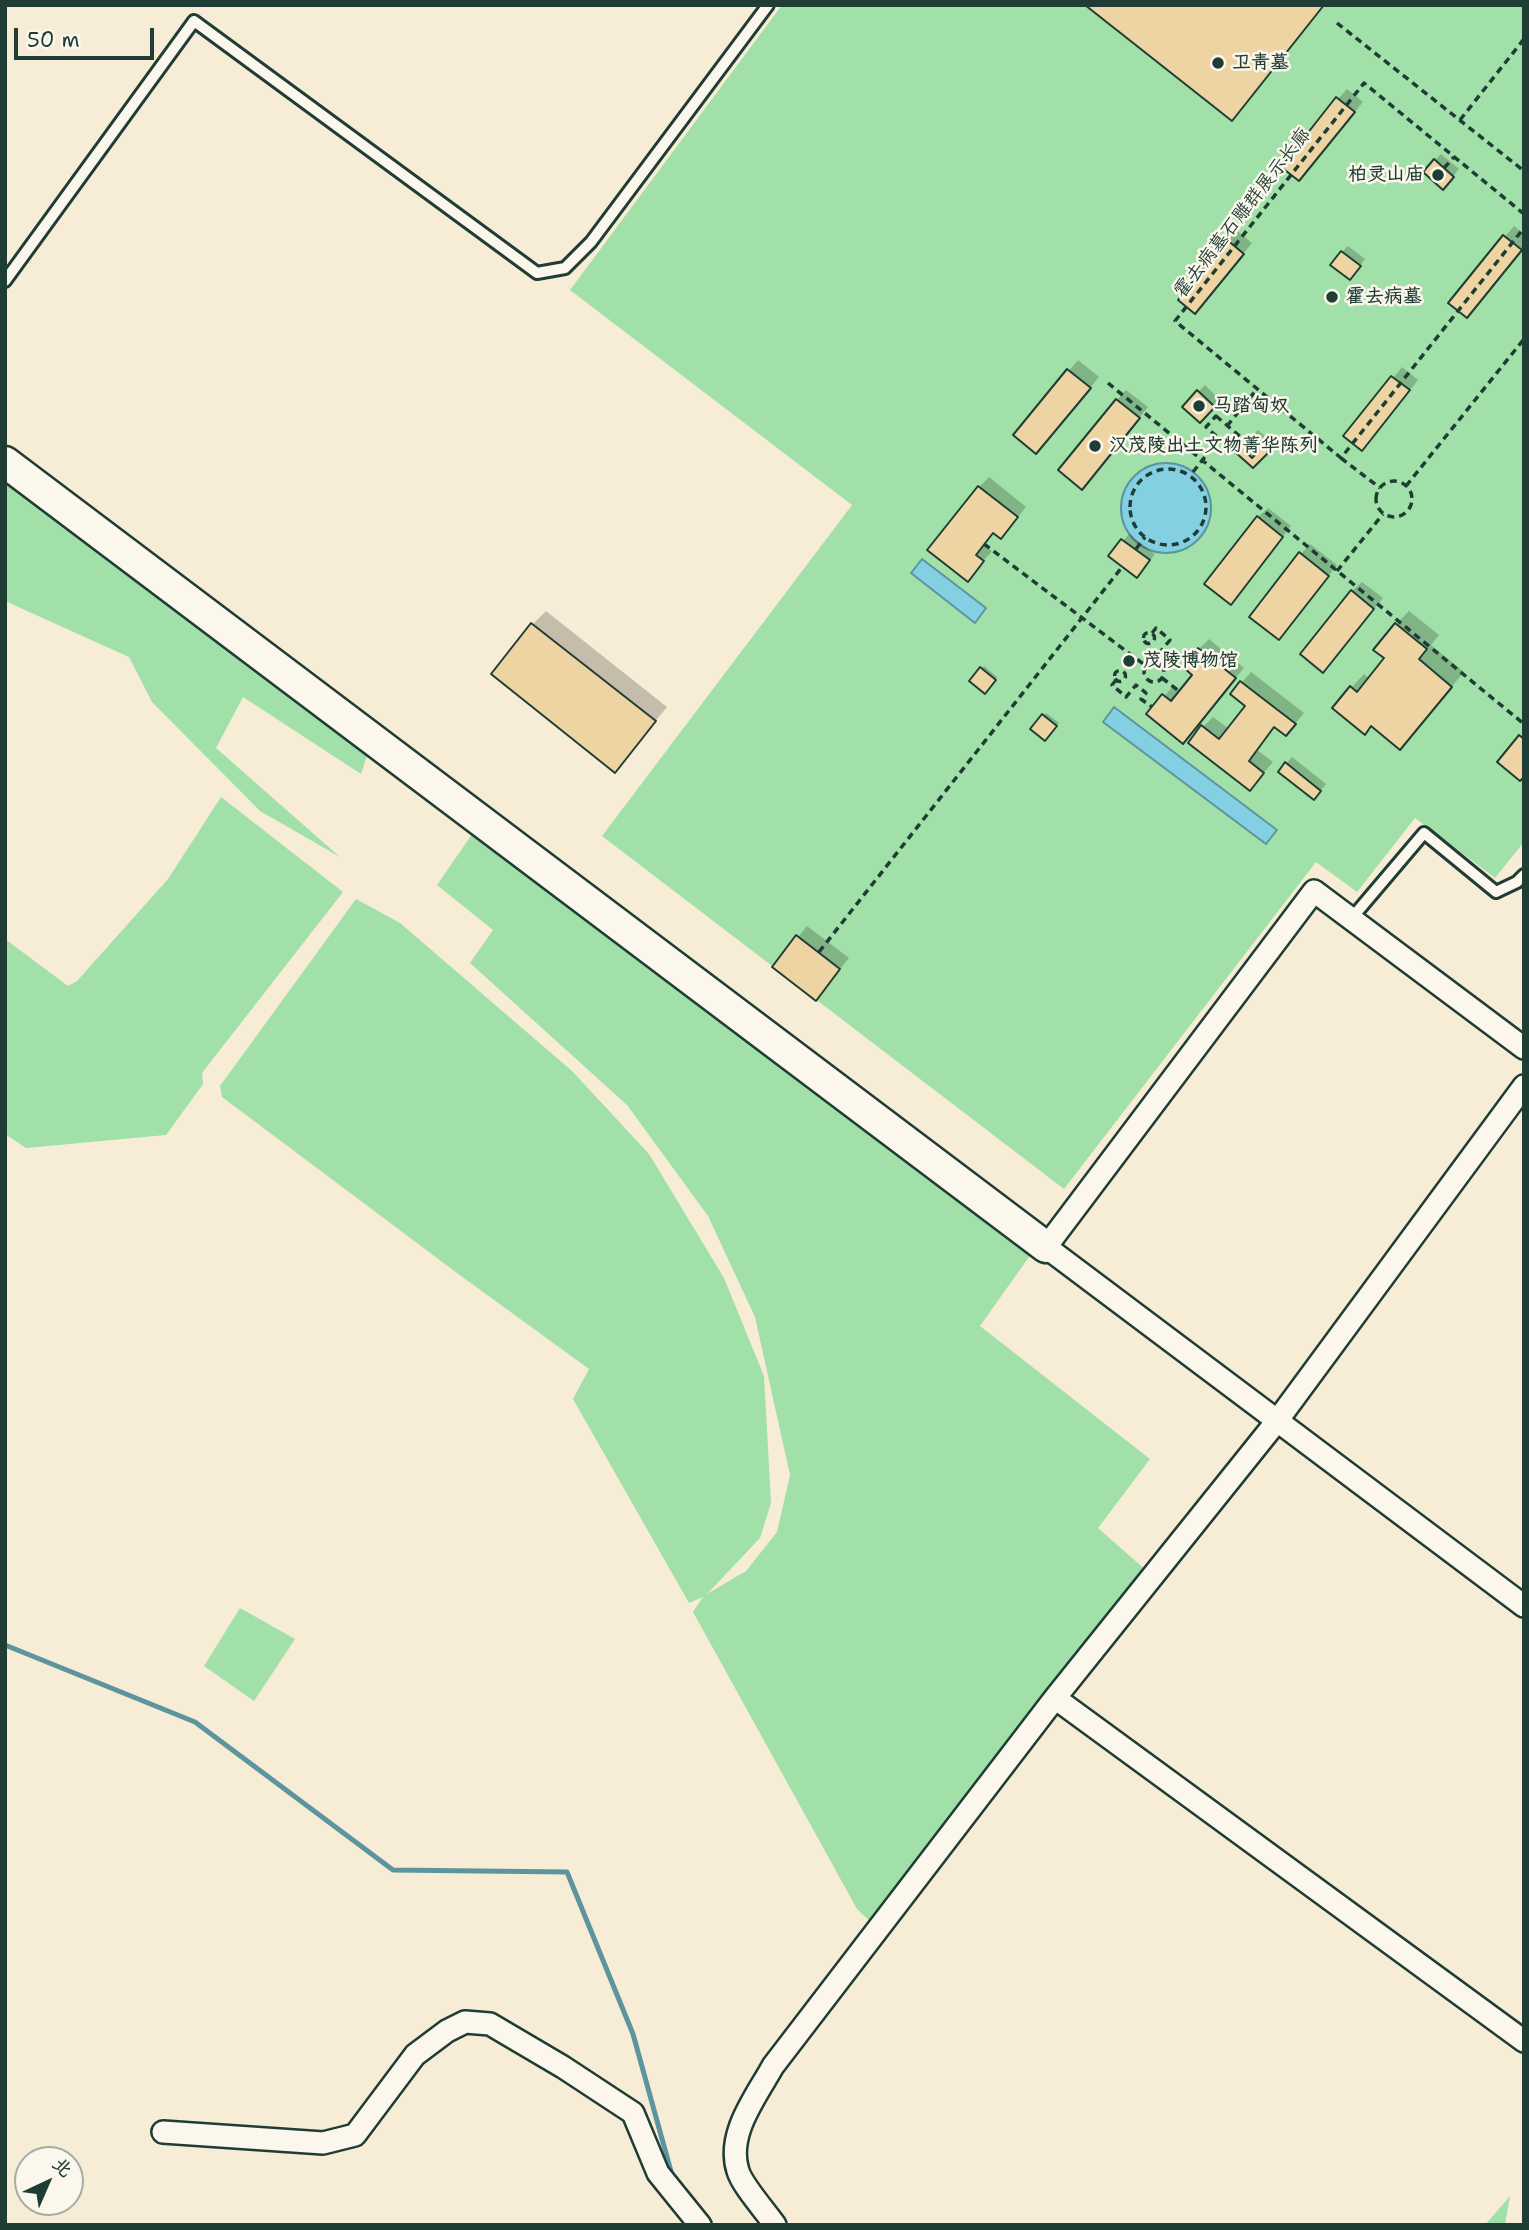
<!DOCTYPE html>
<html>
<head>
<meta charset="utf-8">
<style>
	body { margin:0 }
	#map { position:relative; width:1529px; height:2230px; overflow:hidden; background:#f7ecd6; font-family:"Shantell Sans","LXGW WenKai TC",sans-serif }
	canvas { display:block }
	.frame { position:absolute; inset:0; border:7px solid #1f3d34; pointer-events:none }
	.north { position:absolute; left:14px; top:2146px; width:70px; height:70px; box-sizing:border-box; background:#fbf7ec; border:2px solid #a3ada2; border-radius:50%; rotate:44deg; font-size:19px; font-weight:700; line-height:28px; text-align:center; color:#1f3d34 }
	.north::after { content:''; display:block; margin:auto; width:24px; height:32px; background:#1f3d34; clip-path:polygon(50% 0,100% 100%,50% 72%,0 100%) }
	.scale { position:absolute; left:14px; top:28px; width:140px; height:32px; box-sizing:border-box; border:4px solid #1f3d34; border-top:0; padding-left:9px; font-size:21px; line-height:24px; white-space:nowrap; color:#1f3d34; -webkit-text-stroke:5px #fbf7ec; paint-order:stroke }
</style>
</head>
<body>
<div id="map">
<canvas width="1529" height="2230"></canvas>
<div class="frame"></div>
<div class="north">北</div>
<div class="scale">50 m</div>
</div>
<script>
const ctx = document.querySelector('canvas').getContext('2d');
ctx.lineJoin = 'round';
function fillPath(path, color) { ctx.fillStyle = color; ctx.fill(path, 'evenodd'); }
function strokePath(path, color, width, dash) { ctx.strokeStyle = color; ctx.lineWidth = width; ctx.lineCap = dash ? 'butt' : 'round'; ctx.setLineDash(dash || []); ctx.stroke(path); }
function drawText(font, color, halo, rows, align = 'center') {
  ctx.font = font + ' "Shantell Sans","LXGW WenKai TC",sans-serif'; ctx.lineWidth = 5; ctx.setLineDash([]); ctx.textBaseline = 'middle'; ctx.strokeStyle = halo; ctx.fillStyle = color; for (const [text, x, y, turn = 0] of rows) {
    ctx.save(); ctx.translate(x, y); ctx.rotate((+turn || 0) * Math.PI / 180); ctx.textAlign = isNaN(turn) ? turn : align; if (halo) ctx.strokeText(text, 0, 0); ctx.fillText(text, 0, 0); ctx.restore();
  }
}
fillPath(new Path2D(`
	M782,5h742v837l-29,36 -80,-60 -58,74 -41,-30 -252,327 -462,-353 250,-331 -282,-215z
	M5,483l364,267 -8,24 -118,-77 -27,51 124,109 -80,-46 -108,-109 -23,-45 -124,-56z
	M221,797l122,95 -141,181 1,11 -37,51 -140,13 -21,-14v-195l63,47 9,-5 91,-102z
	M475,830l561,417 -56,79 170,133 -52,69 50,44 -271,356 -20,-19 -164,-297 10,-15 -14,6 -116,-204 16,-30 -132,-96 -235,-176 -2,-11 136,-187 44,24 172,148 77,83 75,124 40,98 7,127 -11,35 -53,56 39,-23 31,-39 13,-57 -35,-158 -47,-101 -81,-111 -157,-142 23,-33 -56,-45z
	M240,1608l55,31 -41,62 -50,-35z
	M1510,2196l-5,29h-20z`), '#a1e0a8');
const water = new Path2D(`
	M1121 508a45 45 0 1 1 90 0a45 45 0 1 1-90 0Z
	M922,559l64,49 -11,15 -64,-50z
	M1114,707l163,123 -11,14 -163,-122z`);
fillPath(water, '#84d0e3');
strokePath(water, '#5c959d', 2);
fillPath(new Path2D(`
	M1088,5h236l-79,101 -13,13z
	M1347,89l16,13 -64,77 39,-80z
	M1441,154l18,15 -10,12 -14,-21z
	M1514,226l10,8v14l-48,58 -26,-3z
	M1237,231l15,12 -57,69 32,-72z
	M1348,246l17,13 -9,12 -14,-19z
	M1078,360l21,17 -54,65 -30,-7z
	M1402,367l16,13 -47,59 -25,-3z
	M1205,385l15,15 -20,21 -16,-14z
	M1126,390l22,17 -57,71 26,-78z
	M1258,430l16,15 -21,21 -15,-14z
	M989,477l37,30 -25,30 -7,-6 -10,13 8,7 -24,28 11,-92z
	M1268,508l23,18 -51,67 18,-76z
	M1129,534l26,20 -12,16 -32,-14z
	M1310,544l27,21 -49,63 13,-74z
	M1362,582l21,16 -60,73 29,-80z
	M546,611l121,96 -52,63 -82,-146z
	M1409,611l30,24 -8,10 33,27 -64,76 -49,-60 13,-14 6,5 16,-21 10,-34z
	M1209,639l35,29 -61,73 -34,-27 25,-29 7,6 14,-16 4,-26z
	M984,666l13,11 -12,15 -14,-11z
	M1251,672l53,41 -9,11 -20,2 -18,24 16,12 -23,27 -47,-62 10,-10 16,12 18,-23 -15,-12z
	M1046,713l13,10 -14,16 -12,-10z
	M1292,757l34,27 -6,8 -34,-28z
	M807,926l42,32 -33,40 -42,-31z`), '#0003');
strokePath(new Path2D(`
	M5,1645l190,77 198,148 174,2 66,162 39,141 4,4`), '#5c959d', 5);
const building = new Path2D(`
	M1085,5h239l-92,116z
	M1336,97l19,15 -56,69 -18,-14z
	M1434,159l20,18 -11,13 -20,-18z
	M1503,235l19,15 -55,68 -19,-15z
	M1226,239l18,15 -49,60 -17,-14z
	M1341,251l20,15 -11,14 -20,-15z
	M1067,369l24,19 -55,66 -23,-19z
	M1391,376l19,14 -48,61 -19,-15z
	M1197,390l18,17 -15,16 -18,-16z
	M1116,399l24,19 -58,72 -24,-20z
	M1198,401l7,6 -6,6 -7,-6z
	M1251,435l18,17 -16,16 -18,-16z
	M1252,445l6,7 -6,6 -6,-6z
	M978,486l40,31 -17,22 -8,-6 -17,22 8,6 -16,21 -41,-32z
	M1257,516l26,21 -52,68 -27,-21z
	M1121,539l29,21 -13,18 -29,-22z
	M1299,552l30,24 -50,64 -30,-23z
	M1351,590l23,19 -51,64 -23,-19z
	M531,623l125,98 -41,52 -124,-99z
	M1395,623l32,26 -8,10 33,28 -52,63 -29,-24 -6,9 -33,-27 18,-22 7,6 27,-34 -11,-8z
	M1198,648l38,30 -53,66 -37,-30 16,-20 9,7 21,-26 -9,-8z
	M980,667l16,13 -11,14 -16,-13z
	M1240,681l56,43 -10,12 -12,-9 -25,34 15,12 -14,18 -62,-48 13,-18 18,14 26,-33 -15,-12z
	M1042,714l15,12 -12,15 -15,-12z
	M1519,735l5,4v38l-4,4 -23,-19z
	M1285,762l36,29 -7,9 -36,-28z
	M796,935l44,34 -24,32 -44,-34z`);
fillPath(building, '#eed4a3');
strokePath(building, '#1f3d34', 2);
const lane = new Path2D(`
	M5,281l189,-260 343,252 28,-5 26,-26 177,-237
	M1351,919l73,-86 72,59 21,-10 7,-7`);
const street = new Path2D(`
	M1524,1048l-210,-157 -268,356 478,359
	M1055,1698l469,343
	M163,2132l160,11 32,-8 60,-80 32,-24 18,-9 25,2 73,43 70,46 25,60 42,52
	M775,2225c-9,-13 -33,-40 -37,-54 -12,-37 18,-74 35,-105l282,-368 222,-277 247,-335`);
const secondary = new Path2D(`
	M5,462l1041,785`);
strokePath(lane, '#1f3d34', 16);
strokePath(street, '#1f3d34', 26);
strokePath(secondary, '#1f3d34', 35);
strokePath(new Path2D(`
	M1337,23l187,148
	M1460,120l64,-81
	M1444,168l10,-11
	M1524,214l-160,-131 -189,238 166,137 183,-230
	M1108,383l416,341
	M1216,416l27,23 -11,11 -26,-23z
	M1227,426l30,-37
	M1341,458l39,30
	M1130 507a38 38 0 1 1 76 0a38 38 0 1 1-76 0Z
	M1193,472l26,-33
	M1376 499a18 18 0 1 1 36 0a18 18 0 1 1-36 0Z
	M1406,486l118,-147
	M984,544l162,122
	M1136,549l9,-12
	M1337,571l46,-57
	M1143.5 638a5.5 5.5 0 1 1 11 0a5.5 5.5 0 1 1-11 0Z
	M1152,633l4,-5 14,12 -9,11 10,9 5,-7 10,9
	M1144 672a10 10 0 1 1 20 0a10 10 0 1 1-20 0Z
	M1114.5 676a5.5 5.5 0 1 1 11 0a5.5 5.5 0 1 1-11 0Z
	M1162,678l17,13
	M1116,680l-4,5 14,12 10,-12 10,8 -5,6 11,8
	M819,952l303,-385`), '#1f3d34', 3.5, [7, 5]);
strokePath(lane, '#fbf7ec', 10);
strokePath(street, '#fbf7ec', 21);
strokePath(secondary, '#fbf7ec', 30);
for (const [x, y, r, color] of [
	[1218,63,7,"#1f3d34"],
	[1438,175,7,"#1f3d34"],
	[1332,297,7,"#1f3d34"],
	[1199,406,7,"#1f3d34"],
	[1095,446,7,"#1f3d34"],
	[1129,661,7,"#1f3d34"]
]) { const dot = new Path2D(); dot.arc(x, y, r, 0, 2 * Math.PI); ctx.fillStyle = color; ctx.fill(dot); strokePath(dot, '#fbf7ec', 2.5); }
drawText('bold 19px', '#1f3d34', '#fbf7ec', [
	["卫青墓",1232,63],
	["柏灵山庙",1424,175,"right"],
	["霍去病墓",1346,297],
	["马踏匈奴",1213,406],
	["汉茂陵出土文物菁华陈列",1109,446],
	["茂陵博物馆",1143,661]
], 'left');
drawText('19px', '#1f3d34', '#fbf7ec', [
	["霍去病墓石雕群展示长廊",1243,213,-52]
]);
</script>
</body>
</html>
